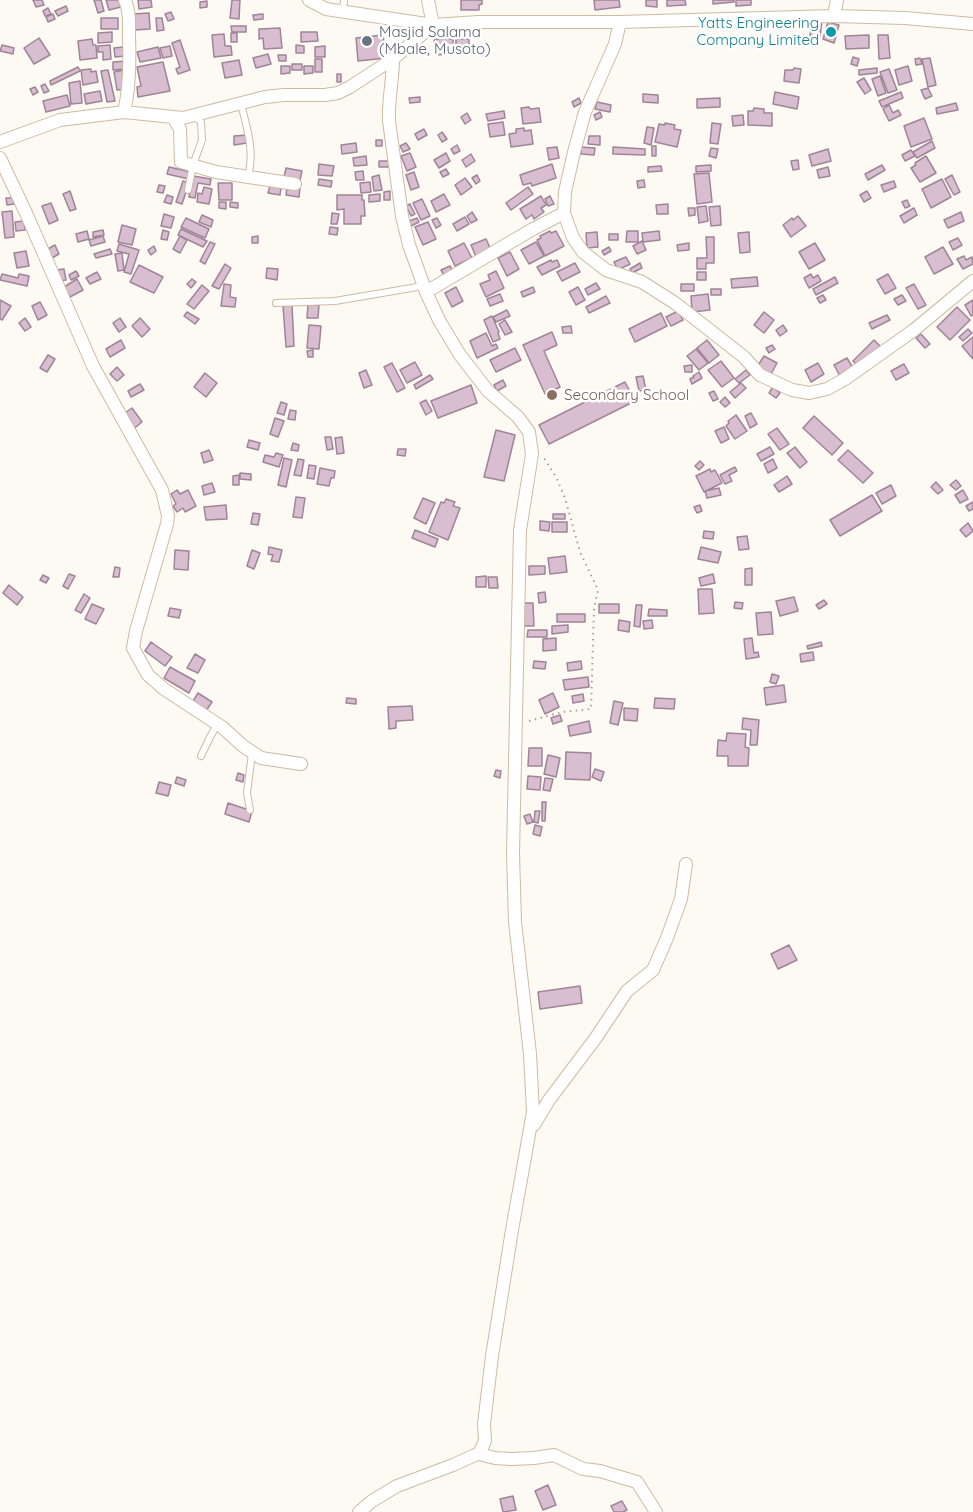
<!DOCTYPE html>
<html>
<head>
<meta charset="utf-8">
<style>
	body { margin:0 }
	canvas { display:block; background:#fdf9f3 }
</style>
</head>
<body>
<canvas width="973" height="1512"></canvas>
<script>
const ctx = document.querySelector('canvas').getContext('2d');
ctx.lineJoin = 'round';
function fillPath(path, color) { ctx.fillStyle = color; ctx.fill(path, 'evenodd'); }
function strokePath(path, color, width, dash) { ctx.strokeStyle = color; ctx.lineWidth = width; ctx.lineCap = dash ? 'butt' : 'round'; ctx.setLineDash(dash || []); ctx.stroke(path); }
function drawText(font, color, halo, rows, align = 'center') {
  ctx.font = font + ' Quicksand,sans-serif'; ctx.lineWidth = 5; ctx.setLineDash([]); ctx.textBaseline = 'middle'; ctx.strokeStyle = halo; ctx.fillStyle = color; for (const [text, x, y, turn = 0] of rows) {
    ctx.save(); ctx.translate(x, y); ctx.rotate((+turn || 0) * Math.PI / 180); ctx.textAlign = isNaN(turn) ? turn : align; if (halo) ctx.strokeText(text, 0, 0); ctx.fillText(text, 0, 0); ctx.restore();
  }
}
const building = new Path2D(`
	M33,0h9l2,5 -8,2z
	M94,0h7l3,11 -6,2z
	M106,0h13l2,7 -12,3z
	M138,0h13l1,7 -13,2z
	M232,0h8l-1,19 -9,-1z
	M461,0h21v4l-3,1v5h-18z
	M594,0h25l1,7 -25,3z
	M646,0h11v7l-11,-1z
	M667,0h18l1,5 -19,1z
	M713,0h21v2l-21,2z
	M736,0h15v5l-15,1z
	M207,1v6l-7,1v-6z
	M66,6l2,5 -10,5 -3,-5z
	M48,8l3,6 -6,2 -2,-5z
	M171,12l3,7 -6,2 -3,-7z
	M149,13l1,16 -15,1 -2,-16z
	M53,14l2,5 -7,3 -2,-5z
	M263,14v5l-9,1 -1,-5z
	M101,18h17v11h-17z
	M156,18h6l2,12 -7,1z
	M812,20l10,1 -2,16 -10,-1z
	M828,22l11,3 -5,18 -11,-4z
	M231,26h15v6h-14z
	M280,28l2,20 -18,1 -1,-11 -4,1v-10z
	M112,32v10l-14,1v-10z
	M301,32h16l1,9 -17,1z
	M231,33h6v9h-6z
	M224,34l1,12h6l1,9 -18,2 -2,-22z
	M383,35l3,23 -28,3 -2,-23z
	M869,35v13l-23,1 -1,-13z
	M878,35h10l2,23 -11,1z
	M39,38l11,17 -16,9 -10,-16z
	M92,39l1,6h3l1,13 -17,2 -2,-19z
	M434,39h19v15l-18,1z
	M456,39h13v14l-13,1z
	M180,40l10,30 -12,4 -2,-5 4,-2 -8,-24z
	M2,45l12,3 -1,6 -13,-3z
	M110,45l1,14 -8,1v-8h-5v-6z
	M296,45l8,1v7h-8z
	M170,46l2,10 -9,2 -3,-10z
	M325,46v11h-10v-10z
	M124,47l1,9 -10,1 -1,-9z
	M158,47l3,11 -21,4 -3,-10z
	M268,54l3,10 -15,4 -3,-10z
	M278,55h8v6h-7z
	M853,57l6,2 -2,7 -6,-2z
	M920,58l2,6 -6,1 -1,-6z
	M930,58l6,27 -8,2 -6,-28z
	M315,59h7v13h-7z
	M239,60l3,15 -17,3 -3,-15z
	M126,61v8l-13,1v-8z
	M163,62l7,29 -32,6 -1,-10 4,-1 -4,-19z
	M292,64h10v6h-10z
	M281,66h9v7l-9,1z
	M304,66h9v7l-9,1z
	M908,66l4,15 -13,4 -4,-15z
	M78,67l2,4 -29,14 -1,-4z
	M794,68l7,1 -2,14 -15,-2 1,-11h8z
	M877,68v5l-18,2v-5z
	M91,69v3l5,-1 2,11 -15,3 -2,-15z
	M889,69l8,21 -9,3 -8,-21z
	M108,70l7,31 -8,1 -6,-31z
	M123,70l4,19 -10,1 -3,-18z
	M337,74h4v8h-4z
	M880,76l6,17 -8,3 -6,-17z
	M864,78l7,12 -6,4 -8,-12z
	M80,81l2,22 -11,1 -2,-21z
	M45,84l4,7 -5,2 -3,-7z
	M35,87l3,5 -5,3 -3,-6z
	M928,88l4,8 -7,3 -4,-9z
	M100,91l2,10 -16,3 -2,-10z
	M775,92l24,5 -2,12 -24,-5z
	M901,92l2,6 -21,9 -3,-6z
	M643,94l15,1v8l-15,-1z
	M67,95l3,11 -24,6 -3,-11z
	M420,97v5l-10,1 -1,-5z
	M579,98l2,5 -7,4 -2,-5z
	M720,98v9l-23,1v-9z
	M597,102l14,3 -1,7 -15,-3z
	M956,103l2,7 -21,4 -1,-6z
	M889,105l4,8 5,-3 3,5 -12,6 -6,-12z
	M529,107l1,2 9,-1 2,14 -18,2 -2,-16z
	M754,108l10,1v4h8v13l-24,-1v-14h5z
	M504,111l1,7 -17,3 -2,-7z
	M600,112l2,5 -6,3 -2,-5z
	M467,113l4,7 -6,4 -4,-7z
	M743,115l1,10 -11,1 -1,-10z
	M924,118l8,21 -21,8 -7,-21z
	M503,122l2,13 -15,2 -2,-13z
	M665,123l10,2 -1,4 7,1 -4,17 -22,-5 4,-18 6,1z
	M712,123l9,1 -3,20 -8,-1z
	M647,127l7,1 -3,17 -7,-2z
	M524,128v3l7,-1 2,14 -22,3 -2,-13 7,-1v-4z
	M424,129l3,6 -9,5 -3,-6z
	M442,132l5,7 -5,3 -4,-7z
	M247,135v8l-13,2v-9z
	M589,136h11v9l-12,-1z
	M376,140h6v6h-6z
	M932,141l3,7 -18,10 -4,-6z
	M356,143l1,9 -15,2 -1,-9z
	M406,143l4,6 -7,3 -3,-6z
	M457,145l3,6 -6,3 -3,-5z
	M652,146h4v10h-4z
	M557,147l2,11 -10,2 -2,-12z
	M581,147l14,1 -1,7 -13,-1z
	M613,147l32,2v6l-32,-1z
	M711,148l7,1 -2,9 -7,-2z
	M828,149l3,12 -19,5 -3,-11z
	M911,150l4,6 -10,5 -3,-6z
	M410,153l6,14 -9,4 -6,-15z
	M446,153l4,8 -11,7 -5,-8z
	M471,154l4,7 -9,6 -4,-7z
	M366,156l1,9 -13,1 -1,-8z
	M926,156l10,17 -16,9 -9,-14 5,-3 -1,-2z
	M798,160l1,9 -6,1 -2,-9z
	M379,161h10v6h-10z
	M319,164l15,2 -2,10 -14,-1z
	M552,164l4,14 -24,8 -1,-3 -8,2 -3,-10z
	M711,165v6l-15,1v-6z
	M882,165l3,5 -17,10 -3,-6z
	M661,166l1,5 -14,1v-5z
	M169,167l22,5 -2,7 -22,-5z
	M828,167l2,9 -11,2 -2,-8z
	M286,168l16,3 -2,9 -16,-3z
	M446,169l3,5 -6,3 -3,-5z
	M363,171l1,9h-8l-1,-8z
	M414,172l5,15 -8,3 -5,-15z
	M709,173l3,29 -15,2 -3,-30z
	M379,175l3,15 -8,1 -2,-14z
	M477,175l3,6 -4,3 -4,-6z
	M952,175l8,17 -6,3 -9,-16z
	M193,176l18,3 -1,6 -12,-2 -3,15 -6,-1z
	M465,178l7,9 -11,8 -6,-10z
	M319,179l13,2 -1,6 -13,-2z
	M942,179l9,18 -20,11 -9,-19z
	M644,180l1,7 -7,1 -1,-7z
	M183,181l6,2 -7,21 -6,-2z
	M894,181l2,6 -12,5 -3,-7z
	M370,182l1,10 -10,1 -1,-10z
	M218,183h14v17h-13z
	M159,185l6,1 -2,7 -6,-1z
	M270,186l11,2 -1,7 -12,-2z
	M204,187l8,2 -3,15 -12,-2 1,-9 4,1z
	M287,187l13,1 -1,9 -13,-2z
	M528,187l5,7 -22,16 -5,-7z
	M70,191l6,18 -6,2 -7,-17z
	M390,191v9h-6v-8z
	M867,191l4,7 -7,4 -4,-7z
	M380,194v7l-11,1v-7z
	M444,194l6,11 -14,7 -5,-11z
	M167,195l6,2 -2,7 -7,-2z
	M337,195h25v5h2l1,16h-4v8h-17v-15l-7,1z
	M541,196l5,9 -5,3 3,4 -10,7 -2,-4 -6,4 -6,-10z
	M550,196l4,8 -6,2 -3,-7z
	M6,198h7l1,6 -7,1z
	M422,199l8,17 -9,4 -8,-17z
	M907,200l3,6 -5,2 -3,-6z
	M219,202h7v7l-7,-1z
	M230,202l8,1v5l-8,-1z
	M51,203l7,17 -9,4 -7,-18z
	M410,204l5,10 -4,2 -5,-10z
	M668,204v10h-11l-1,-9z
	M706,206l2,15 -9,2 -2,-16z
	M720,206l1,19 -10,1 -2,-19z
	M688,208h7v7l-6,1z
	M914,208l3,7 -13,8 -4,-7z
	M12,211l2,26 -9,1 -3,-26z
	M472,212l5,8 -6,3 -4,-7z
	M961,212l3,9 -16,7 -4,-8z
	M332,213l7,1 -2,10h-6z
	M164,214l10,3 -3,11 -10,-2z
	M202,215l11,5 -2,7 -12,-5z
	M798,216l8,10 -15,11 -8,-12 9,-7 1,2z
	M465,217l4,7 -12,7 -4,-7z
	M186,218l23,11 -4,9 -24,-11z
	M417,218l2,4 -8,4 -2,-5z
	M437,218l4,7 -5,3 -4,-8z
	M24,221l1,9 -9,1 -1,-9z
	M428,222l8,17 -13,6 -8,-18z
	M122,225l14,4 -4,16 -14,-3z
	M330,227l8,1 -1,7 -8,-1z
	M181,229l26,12 -4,6 -25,-12z
	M103,230l1,5 -11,2v-5z
	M163,230l6,2 -2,8 -6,-1z
	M87,231l2,8 -11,3 -2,-8z
	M550,231l1,2 5,-2 8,15 -19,10 -8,-16 4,-2 -1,-2z
	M627,231h11v11h-12z
	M659,231l1,9 -17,2 -1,-9z
	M597,232l1,15 -11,1 -1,-15z
	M749,232l1,20 -10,1 -2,-20z
	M609,234h9v6h-9z
	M103,236l2,6 -14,4 -2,-6z
	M180,236l7,4 -7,13 -7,-4z
	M258,236v7h-6v-6z
	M706,237h8v26h-8v6h-9v-11h10z
	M958,238l4,7 -9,5 -4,-8z
	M486,239l5,11 -15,7 -5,-12z
	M642,241l4,9 -9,4 -4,-8z
	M210,242l5,2 -10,20 -5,-3z
	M536,242l8,14 -15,8 -8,-14z
	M464,243l8,15 -17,8 -7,-15z
	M689,243v7l-11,1 -1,-6z
	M815,243l10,17 -16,9 -10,-17z
	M119,244l20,6 -8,24 -7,-2 5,-18 -12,-3z
	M55,245l4,9 -9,5 -4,-9z
	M154,246l2,5 -5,4 -3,-5z
	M609,247l2,4 -7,4 -2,-4z
	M943,247l10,17 -19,10 -9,-17z
	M110,249l2,5 -16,4 -2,-4z
	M26,251l3,15 -12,2 -3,-15z
	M510,252l9,17 -12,7 -9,-18z
	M122,253l2,17 -6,1 -3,-17z
	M964,256l2,4 6,-3 1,7 -10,5 -6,-10z
	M626,257l4,7 -12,6 -4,-8z
	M551,260l1,2 5,-2 3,6 -18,9 -5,-8z
	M575,263l5,9 -18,9 -5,-9z
	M640,263l2,5 -10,5 -2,-4z
	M225,264l6,4 -12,21 -7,-3z
	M139,265l24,12 -9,16 -24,-11z
	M450,266l3,5 -9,4 -3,-5z
	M267,268l11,1 -1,11 -11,-2z
	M64,269l2,11 -8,1 -2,-11z
	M76,271l3,5 -8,4 -2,-5z
	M496,271l8,17 -18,9 -6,-13 10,-4 -2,-5z
	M97,272l4,7 -11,5 -4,-6z
	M697,272h9v8h-9z
	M2,274l16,4 1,-4 10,2 -2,10 -27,-6z
	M811,274l2,4 5,-3 3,6 -12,7 -5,-10z
	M888,274l8,14 -11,6 -8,-14z
	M757,277l1,9 -26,2 -1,-9z
	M835,277l3,6 -22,12 -3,-6z
	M77,279l6,11 -13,7 -6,-10z
	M192,279l4,3 -5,6 -4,-4z
	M596,283l4,6 -12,6 -3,-6z
	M224,284l7,1 -1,12 6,1 -1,9 -14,-1z
	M681,284h13v7h-13z
	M914,284l12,21 -8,4 -12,-21z
	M202,285l7,6 -15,18 -7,-5z
	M456,287l7,14 -11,6 -7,-14z
	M533,287l2,5 -12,5 -2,-5z
	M578,287l7,13 -9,5 -7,-13z
	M711,289h10v6h-10z
	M500,294l3,7 -13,5 -3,-7z
	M708,294l2,16 -18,2 -1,-16z
	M823,295l3,5 -6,3 -3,-5z
	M902,295l4,6 -8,4 -4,-6z
	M606,296l4,7 -21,10 -3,-6z
	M0,300l11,6 -9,14 -2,-1z
	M973,300v15l-2,1 -6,-11z
	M40,302l7,13 -9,5 -6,-14z
	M308,304l11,1 -1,13h-11z
	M292,305l2,41 -8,1 -3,-41z
	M957,307l13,13 -20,20 -13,-13z
	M507,310l3,6 -14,6 -3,-5z
	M678,311l5,9 -12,6 -5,-9z
	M187,312l12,7 -4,5 -11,-8z
	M764,312l10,8 -10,13 -10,-8z
	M661,313l6,13 -32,16 -6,-13z
	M887,315l3,5 -18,9 -3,-6z
	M492,316l7,16 -1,1 2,6 -7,3 -9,-22z
	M25,318l6,9 -6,4 -6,-8z
	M120,318l6,9 -7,5 -6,-9z
	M140,318l10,11 -8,8 -10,-11z
	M505,320l7,12 -7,3 -6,-11z
	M309,325l12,1 -2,23 -12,-1z
	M783,325l4,6 -7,5 -4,-6z
	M571,326l1,7h-9l-1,-6z
	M968,329l4,4 -9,8 -4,-4z
	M552,332l5,13 -13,6 16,36 -15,7 -22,-49z
	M486,333l6,13 4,-2 2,4 -21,10 -7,-17z
	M921,334l9,10 -5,4 -9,-10z
	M973,337v22l-11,-13z
	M121,340l4,8 -15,9 -4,-8z
	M707,340l12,15 -10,8 -12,-15z
	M874,340l6,6 -21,21 -6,-6z
	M772,345l3,4 -6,4 -3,-5z
	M515,348l6,12 -25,12 -6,-12z
	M696,349l12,14 -9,7 -12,-14z
	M313,350v7h-5l-1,-6z
	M48,355l7,4 -8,13 -7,-4z
	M764,356l13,7 -6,11 -14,-7z
	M847,358l6,10 -13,8 -6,-11z
	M721,361l13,17 -12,9 -14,-17z
	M415,362l7,13 -15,8 -7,-13z
	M392,363l13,25 -8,4 -13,-25z
	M818,363l6,11 -13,8 -6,-12z
	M904,364l5,9 -13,7 -5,-9z
	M692,365v7h-7l-1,-6z
	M117,367l7,8 -7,6 -7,-7z
	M366,370l6,15 -8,3 -5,-15z
	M746,370l4,5 -11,8 -4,-4z
	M699,372l3,6 -10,6 -2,-5 4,-2 -1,-1z
	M205,373l12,10 -11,14 -12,-10z
	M430,375l3,4 -17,10 -2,-4z
	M643,376l3,14 -7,1 -3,-14z
	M503,380l3,6 -9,5 -3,-6z
	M625,382l10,19 -86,43 -10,-19z
	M741,383l5,5 -11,10 -5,-6z
	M140,384l4,6 -13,7 -3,-6z
	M471,385l6,18 -39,15 -7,-17z
	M773,387l7,6 -4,5 -7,-5z
	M714,391l4,8 -5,2 -4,-8z
	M725,397l5,6 -5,4 -5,-5z
	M426,400l6,11 -6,4 -6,-12z
	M281,402l6,2 -3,11 -7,-2z
	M132,408l10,14 -10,8 -10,-15z
	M290,410l6,1 -1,9 -7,-1z
	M751,413l6,11 -7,4 -5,-12z
	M736,415l11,16 -12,8 -9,-13 3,-3 -1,-2z
	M814,416l29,27 -11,12 -29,-27z
	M275,418l9,3 -6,16 -8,-3z
	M724,427l5,12 -8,4 -6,-12z
	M777,428l12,16 -9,6 -12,-16z
	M496,430l19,5 -11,46 -20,-4z
	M325,437h6l2,12 -6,1z
	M342,437l2,16 -7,1 -2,-16z
	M249,440l11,3 -2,7 -11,-3z
	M293,443l6,2 -1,6 -7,-1z
	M770,447l4,7 -13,7 -4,-7z
	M795,447l12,15 -7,6 -13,-15z
	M398,449h8l-1,7 -8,-1z
	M209,450l4,10 -9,3 -3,-10z
	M848,450l25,23 -10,10 -25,-23z
	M276,453l7,2 -4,12 -16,-5 2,-7 9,2z
	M284,458l8,2 -6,27 -8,-2z
	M298,459l6,1 -3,16 -7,-1z
	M773,459l4,9 -9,5 -4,-9z
	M700,461l4,4 -5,5 -4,-4z
	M309,465l7,1 -2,13 -7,-1z
	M735,467l2,4 -8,4 3,6 -7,3 -5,-9z
	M320,468l15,3 -1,7h-3l-2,8 -12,-2z
	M710,469l1,3 4,-2 7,13 -18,9 -8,-16z
	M240,473l11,1v6l-11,-1z
	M239,475v10h-6v-9z
	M787,476l5,8 -13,8 -5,-7z
	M956,480l5,6 -5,4 -6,-5z
	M936,482l7,8 -5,4 -7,-7z
	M212,483l3,9 -11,3 -2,-9z
	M891,485l5,11 -14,8 -6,-11z
	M719,488l2,7 -14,3 -2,-7z
	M177,490l3,4 8,-4 8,16 -11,6 -2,-4 -6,4 -4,-6 3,-2 -5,-10z
	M963,490l5,9 -8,4 -5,-8z
	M872,495l10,16 -42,25 -10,-16z
	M296,497l9,1 -3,20 -9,-1z
	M423,498l12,5 -9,21 -12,-6z
	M446,499l9,3 -2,4 7,2 -12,32 -19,-8 12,-30 3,1z
	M973,502v7l-4,2 -3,-5z
	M226,505l1,14 -21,1 -2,-13z
	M700,505l2,6 -5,2 -3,-6z
	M253,513l7,1 -2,11 -7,-1z
	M553,514h12v5h-12z
	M540,521l10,1 -1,9 -9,-1z
	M552,522h15v10h-15z
	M968,523l5,8 -7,6 -6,-7z
	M415,530l23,9 -3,8 -23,-9z
	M704,531l10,1 -1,7 -10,-1z
	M747,536l2,13 -10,1 -2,-13z
	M269,547l13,3 -3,12 -8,-1 2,-6 -5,-1z
	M701,547l20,5 -3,11 -20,-4z
	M175,550l14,1 -1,19 -14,-1z
	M252,550l8,3 -6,16 -7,-3z
	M565,556l2,16 -17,2 -2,-16z
	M529,566h16v8l-16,1z
	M115,567l5,1 -1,9h-6z
	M752,568v17h-7v-16z
	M69,574l6,2 -7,13 -5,-3z
	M713,574l2,9 -14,3 -2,-8z
	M43,575l6,3 -3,5 -6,-3z
	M486,576v11h-10v-10z
	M488,577h9l1,11h-9z
	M9,585l14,12 -6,8 -14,-12z
	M698,589h14l2,24 -15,1z
	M545,592l1,10 -7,1 -1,-10z
	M84,594l6,4 -9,15 -6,-3z
	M794,597l4,14 -18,5 -4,-15z
	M824,600l3,4 -8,5 -3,-4z
	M735,602l8,1 -1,6 -8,-1z
	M522,603h11l1,23h-12z
	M92,604l12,5 -8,15 -11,-5z
	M599,604h20v9h-20z
	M636,605h6l-2,22 -6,-1z
	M170,608l11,2 -2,8 -11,-2z
	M649,609l18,1v6h-19z
	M771,612l2,22 -15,1 -2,-22z
	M557,614h28v8h-28z
	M619,620l11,2 -1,10 -11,-2z
	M652,620l1,8 -9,1 -1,-8z
	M568,625v7l-16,2v-8z
	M528,630h19v7h-20z
	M556,638v12l-13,1v-12z
	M752,638l2,15 4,-1 1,5 -13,2 -2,-20z
	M151,642l21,15 -7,9 -20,-15z
	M821,642l1,4 -14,3 -1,-3z
	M813,652l1,8 -13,2 -1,-8z
	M195,654l10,6 -7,13 -11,-5z
	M534,661l12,1 -1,7 -12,-1z
	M581,661l1,8 -14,2 -1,-8z
	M170,667l25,14 -6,12 -25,-15z
	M772,674l7,2 -3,8 -6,-2z
	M588,677l1,10 -24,3 -2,-10z
	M784,685l2,17 -20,3 -2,-17z
	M198,693l14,9 -6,9 -14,-8z
	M553,693l6,14 -14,7 -6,-14z
	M583,694l1,7 -11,2 -1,-7z
	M347,698l9,1v5l-10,-1z
	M655,698l20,1 -1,10 -20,-1z
	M614,701l9,2 -5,22 -8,-2z
	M412,706l1,14 -17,1v7l-7,1 -1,-22z
	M624,708l14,1 -1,12 -13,-1z
	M560,715l2,6 -9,3 -2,-6z
	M743,718l16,2 -2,25h-7l1,-15 -9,-1z
	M589,721l2,11 -21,4 -2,-10z
	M727,733l19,1 -1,13 4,1 -1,18h-20v-10h-11l1,-16 8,1z
	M529,748h13v18h-14z
	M566,752l25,1 -1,27 -25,-1z
	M548,755l12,3 -4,19 -12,-3z
	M595,769l9,3 -3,9 -9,-4z
	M496,770l5,1 -1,7 -6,-2z
	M238,773l6,2 -1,7 -7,-2z
	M528,776l13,1 -1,13 -13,-1z
	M177,777l9,3 -2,6 -9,-3z
	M545,778l8,1 -3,12 -7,-1z
	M159,782l12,3 -3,11 -12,-3z
	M542,802h4l-1,19h-3z
	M228,803l24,8 -3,11 -24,-8z
	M535,811h5l-2,12 -4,-1z
	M530,814l3,8 -6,2 -3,-8z
	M535,825l7,2 -2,9 -7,-2z
	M789,945l8,15 -19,9 -7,-15z
	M580,986l2,17 -42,6 -2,-17z
	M548,1485l8,20 -13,5 -8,-19z
	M513,1496l3,14 -13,2 -3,-13z
	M622,1501l5,9 -4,2h-9l-3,-6z`);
fillPath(building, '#d9bdd0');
strokePath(building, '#9f8597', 1.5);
const service = new Path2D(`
	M343,11l1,-11
	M241,104c6,24 14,48 7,73
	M188,190l5,-25 9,-25 -1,-18 -7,-6
	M276,303l59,-2 88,-15
	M201,756l9,-19 7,-12
	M250,810l-3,-17 5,-40`);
const minor = new Path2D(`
	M309,0l17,9 107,16 45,-3h142l214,-6 71,2 68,6
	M834,16l3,-16
	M620,22l-5,22 -30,68 -11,40 -9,40 -1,21 9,25 10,14 23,18 36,12 33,21 69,54 16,18 32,15 17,3 18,-4 18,-10 69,-49 59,-49
	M124,112c6,-25 6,-50 5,-75 0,-13 1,-25 -4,-37
	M173,117l7,12 1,33 35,10 79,12
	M0,142l60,-22 64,-8 59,6 82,-21 19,-2h41l13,-2 12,-6 43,-28 40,-34 -5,-25
	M0,158l26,55 67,153 69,124 6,26 -1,8 -31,107 -3,17 15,27 16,14 58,38 21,19 18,12 40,6
	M426,292l107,-63 31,-16
	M534,1125l15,-25 46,-61 32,-48 26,-21 14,-32 14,-39 5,-35
	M479,1454l16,4 16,1 23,-1 20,-3 29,14 17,2 37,11 19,30
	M359,1512l13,-11 25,-15 56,-21 22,-10 4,-1 6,-13 -1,-17 8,-68 20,-126 21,-118 -3,-58 -15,-132 -2,-69 7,-323 12,-76 -3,-22 -11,-15 -30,-26 -28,-36 -21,-35 -13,-28 -17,-47 -7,-29 -13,-95c-1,-21 4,-41 4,-62`);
strokePath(service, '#cebba2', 8);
strokePath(minor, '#cebba2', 14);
strokePath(new Path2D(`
	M529,721l33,-9 29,-3 3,-100 4,-19 -18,-38 -15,-54 -9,-21 -12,-19`), '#a6a199', 2, [1.5, 4.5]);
strokePath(service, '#fff', 6);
strokePath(minor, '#fff', 12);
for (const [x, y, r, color] of [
	[831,32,6,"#0f9aa8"],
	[367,41,6,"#6b7280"],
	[552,395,6,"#8d6e63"]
]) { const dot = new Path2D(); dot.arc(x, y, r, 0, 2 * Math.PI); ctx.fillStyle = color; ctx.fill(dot); strokePath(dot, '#fff', 2); }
drawText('15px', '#0d838f', '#fff', [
	["Yatts Engineering",819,23],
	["Company Limited",819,40]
], 'right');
drawText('15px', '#5b616d', '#fff', [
	["Masjid Salama",379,32],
	["(Mbale, Musoto)",379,49]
], 'left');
drawText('15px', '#785e54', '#fff', [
	["Secondary School",564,395]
], 'left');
</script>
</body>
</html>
